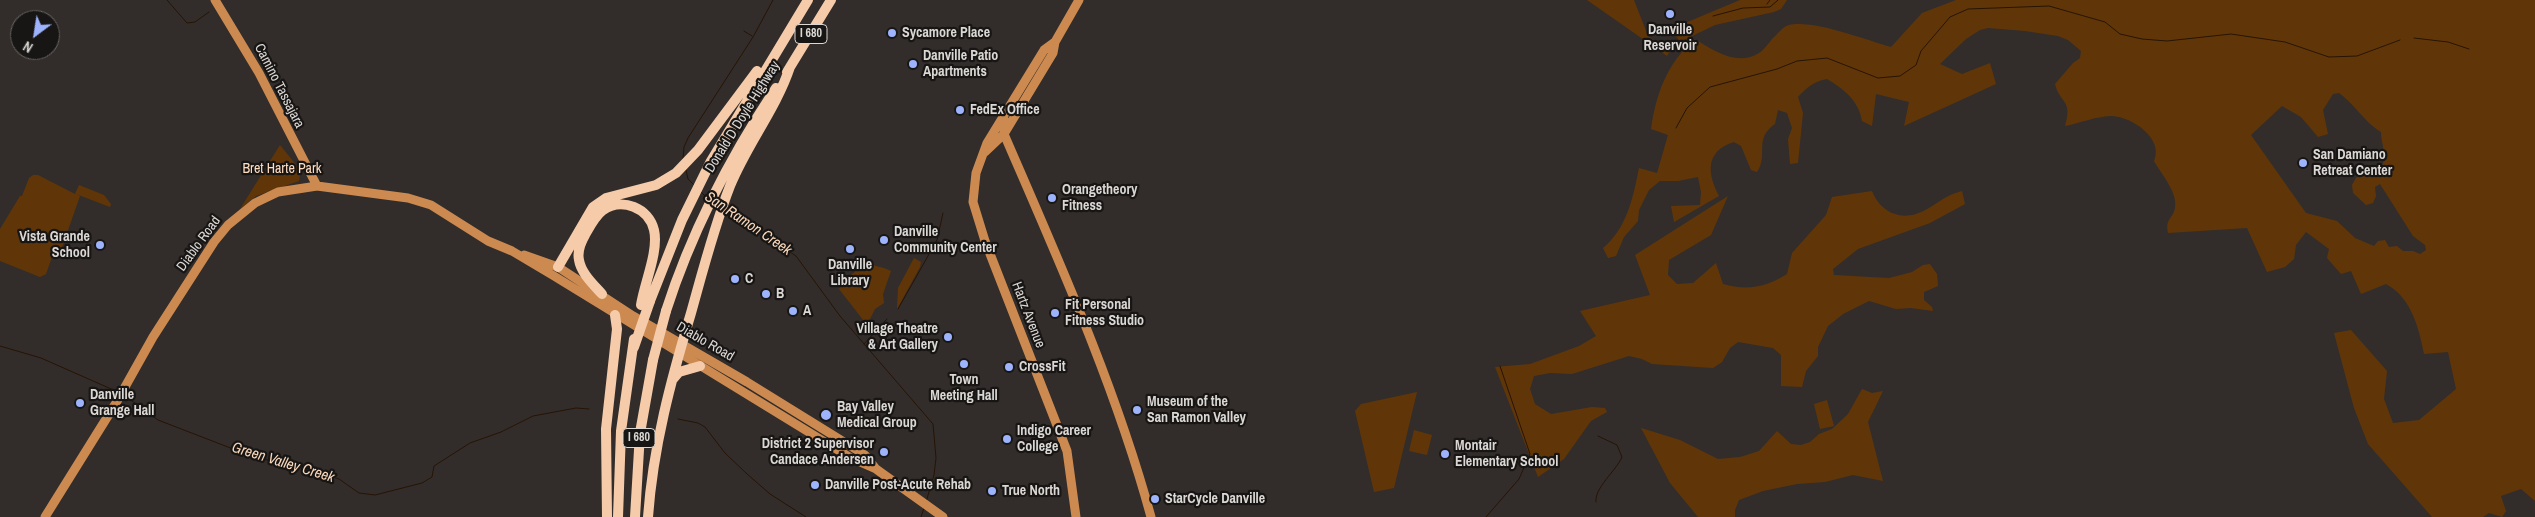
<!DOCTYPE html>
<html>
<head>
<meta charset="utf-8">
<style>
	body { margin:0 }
	#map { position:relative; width:2535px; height:517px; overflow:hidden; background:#322d2a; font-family:"Archivo Narrow",sans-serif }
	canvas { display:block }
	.north { position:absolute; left:10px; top:10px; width:50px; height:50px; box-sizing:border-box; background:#181614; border:1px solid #666361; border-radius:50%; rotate:211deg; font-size:14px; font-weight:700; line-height:20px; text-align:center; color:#dad7d4 }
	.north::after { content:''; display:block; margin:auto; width:18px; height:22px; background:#9db4fd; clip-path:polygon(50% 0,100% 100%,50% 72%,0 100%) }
</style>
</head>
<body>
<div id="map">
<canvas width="2535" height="517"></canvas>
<div class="north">N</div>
</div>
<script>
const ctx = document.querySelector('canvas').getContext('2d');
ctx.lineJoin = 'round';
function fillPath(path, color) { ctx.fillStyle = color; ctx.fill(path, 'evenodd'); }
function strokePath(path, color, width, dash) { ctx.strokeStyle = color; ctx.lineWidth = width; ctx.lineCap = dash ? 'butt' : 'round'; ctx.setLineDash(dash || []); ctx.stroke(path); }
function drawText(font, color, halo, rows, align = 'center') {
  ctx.font = font + ' "Archivo Narrow",sans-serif'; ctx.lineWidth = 4.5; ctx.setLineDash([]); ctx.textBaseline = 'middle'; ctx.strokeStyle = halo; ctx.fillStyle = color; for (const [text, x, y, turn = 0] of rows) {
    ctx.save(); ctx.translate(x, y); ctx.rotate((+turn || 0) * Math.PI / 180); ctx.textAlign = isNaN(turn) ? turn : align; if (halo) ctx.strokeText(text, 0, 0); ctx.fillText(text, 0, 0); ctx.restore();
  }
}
fillPath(new Path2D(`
	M1587,0h47l14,36 22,15 -3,5z
	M1740,0h47l-6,9 -7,3 -59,13 -29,14 -7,1 -4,-5 2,-7 8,-5z
	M1956,0h579v501l-14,-12 -20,7 5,15 -4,6 -13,-4 -6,4h-51l-64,-73 -14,-36 -20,-75 17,-3 36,41 -3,28 9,24 26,-3 37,-31 -8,-37 -24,2c-5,-26 -13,-57 -38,-70l-25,10 -10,-23 -10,3 -14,-16 2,-9 -23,-17 -10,13 -2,14 -9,8 -18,5 -20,-44 -79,5c-3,-15 5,-14 7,-25 3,-16 -14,-34 -21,-47 10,-22 -21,-44 -42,-45 -15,0 -32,7 -47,10 8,-27 -5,-22 -10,-42l18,-21 7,-5 1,-7 -13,-11 -10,-4 -33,-5 -37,-3 -8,2 -14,9 -26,25 22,10 28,-11 6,21 -92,42 5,-24 -33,-8 -4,32 -10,-5c-3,-20 -18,-32 -35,-42 -13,2 -21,9 -29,18l5,16 -5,50 -8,1 -2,-25 4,-11 -5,-15 -9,-3 -3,14c-22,15 -6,30 -18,48l-6,-2 -10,-24 -7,-4c-29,9 -27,31 -15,54l-45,26 -3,-16 29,-1 1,-13 -3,-15 -20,4h-18l-11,9 -10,20 -1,11 -14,16 -8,19 -8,2 -5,-10c24,-20 30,-50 36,-80l18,5 11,-38 -17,-6c5,-35 16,-66 44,-90 18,11 42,28 64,14 5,-3 9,-9 13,-14 5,-4 11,-13 17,-14 24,-6 77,15 102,22l31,-34zM2339,93c18,13 23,27 42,39 0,13 10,33 -6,39 -7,3 -13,2 -19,7l-4,7 1,8 13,12 7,-2 3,-7 -1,-9 5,-3 33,52 12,9 1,5 -6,4 -7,-3h-10l-6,-5 -8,1 -4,-7 -7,1 -4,5 -19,-8 -18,-17 -31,-8 -55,-78 31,-29 19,11 17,20 10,-3 -5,-24 10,-16z
	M280,145l21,26 -2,10 -43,15 -16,13z
	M33,175h5l37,19 4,-9 25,10 7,9 -1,3 -34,-13 4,2 -21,60 -6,-2 -7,20 -6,3 -40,-16v-32l20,-33h2l7,-18z
	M1872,191c7,18 24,29 44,23 18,-6 27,-19 46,-23l3,13 -35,19 -72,26 -25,20 1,6 55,3 23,-6 11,-7 7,-1 7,10 1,12 -14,6v8l8,7 1,4 -22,-3 -15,1 -27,-8 -26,13 -15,12 -10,21v9l-12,15 -4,16 -21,-1v-31l-8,-7 -35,-6 -8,6 -8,14 -9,6 -61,-4 -10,-5 -13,-3 -57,18 -22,-1 -16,3 -4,13 5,15 16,10 41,-7 13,1 2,4 -16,9 -27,38 -26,18 -43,-110 35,-3 49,-18 17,-10 -16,-25 70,-16 -15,-40 93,-59 -17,39 -42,25 -1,15 9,9 16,-1 23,-20 7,21c24,7 44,3 64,-10l5,-21 34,-38 6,-18z
	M914,258l7,4 -1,5 -23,42 1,-21z
	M866,264c6,1 17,3 25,7l-8,23 1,9 -9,6 -8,16 -28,-36 9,-12z
	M1862,389l10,4 11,-2 -15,31 15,59 -30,-6 -28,7 -28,2 -34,7 -24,9 -4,10v7h-37l-28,-34 -29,-55 39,12 38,19 22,-2 19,-6 18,-20 14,13 10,1 9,-3 9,-8 13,-5 16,-15z
	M1417,392l-23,96 -20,4 -19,-81 6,-7z
	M1827,400l7,26 -14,3 -6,-25z
	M1414,430l18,5 -5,20 -18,-4z`), '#603609');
strokePath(new Path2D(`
	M167,0l20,23 8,-1 14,-10
	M1767,4l3,-4
	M1713,16l30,-8 27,-1 8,-7
	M744,31l8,5
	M2414,38l34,4 21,7
	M1676,128l11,-20 23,-21 67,-18 20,-8 30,-3 51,20 22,-2 16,-11 5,-14 29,-34 18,-8 81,-3 56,16 15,12 22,5 25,2 64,-7 54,8 44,15 28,-1 43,-16
	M683,159l1,-12 4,-9 65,-101 20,-37
	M686,170l2,9 7,7
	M701,192l6,6
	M726,209l70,47 44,60 93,108 3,34 -2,17 -8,27
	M898,309l39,-69 6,-27
	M864,344l23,-25
	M0,346l41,12 77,34
	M124,395l34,25 101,39 29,3 51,17 20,14 16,2 47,-12 10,-6 2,-11 36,-23 31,-11 32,-16 43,-8 13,1
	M678,419l20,4 7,4 20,26 21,20 24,21 36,23
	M1596,502c-2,-14 20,-31 26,-45l-5,-12 -19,-9
	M921,517l3,-9
	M1486,517l33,-38 11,-25 -30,-88`), '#271404', 1);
strokePath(new Path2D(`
	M215,0l44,73 58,113
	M1055,42l-11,8 -57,93 -11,30 -3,29 12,39 82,210 9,66
	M1004,119v15c54,125 111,251 147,383
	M985,152l19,-18 49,-81 2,-11 24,-42
	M524,255l34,12 75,49 114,66 118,73 11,14
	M45,517l71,-114 37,-66 61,-95 14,-17 27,-22 23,-11 39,-6 91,12 23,7 57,36 24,10 42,25 297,182 25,11 67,48`), '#cd8a50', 9);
strokePath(new Path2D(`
	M787,72l44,-72
	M558,267l35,-60 13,-9 50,-13 20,-12 22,-23 59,-79
	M602,294c-9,-10 -21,-21 -23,-34 -2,-9 2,-18 6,-25 5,-9 10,-19 18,-25 19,-13 46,-2 51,20 5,21 -10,54 -13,75
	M650,301l32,-81 29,-59 97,-161
	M666,311c26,-81 63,-152 110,-223
	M673,379l6,-7 21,-6
	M607,517l-1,-88 11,-100 -2,-14
	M618,517l3,-86 13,-92
	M635,517l5,-84 13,-73
	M648,517c5,-70 23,-137 43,-204 12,-43 23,-86 39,-127 17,-42 46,-77 60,-119`), '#f5cbaa', 10);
strokePath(new Path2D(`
	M634,347l16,-46
	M653,360l13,-49`), '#f5cbaa', 10);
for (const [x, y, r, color] of [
	[1670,14,5,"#9db4fd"],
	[892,33,5,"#9db4fd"],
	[913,64,5,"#9db4fd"],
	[960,110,5,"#9db4fd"],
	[2303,163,5,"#9db4fd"],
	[1052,198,5,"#9db4fd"],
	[884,240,5,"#9db4fd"],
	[100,245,5,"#9db4fd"],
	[850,249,5,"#9db4fd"],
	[735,279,5,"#9db4fd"],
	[766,294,5,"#9db4fd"],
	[793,311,5,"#9db4fd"],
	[1055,313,5,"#9db4fd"],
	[948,337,5,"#9db4fd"],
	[964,364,5,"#9db4fd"],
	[1009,367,5,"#9db4fd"],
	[80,403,5,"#9db4fd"],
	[1137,410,5,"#9db4fd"],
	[826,415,6,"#9db4fd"],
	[1007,439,5,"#9db4fd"],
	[884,452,5,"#9db4fd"],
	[1445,454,5,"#9db4fd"],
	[815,485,5,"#9db4fd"],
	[992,491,5,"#9db4fd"],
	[1155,499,5,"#9db4fd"]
]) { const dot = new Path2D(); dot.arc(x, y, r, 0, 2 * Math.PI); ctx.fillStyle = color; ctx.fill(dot); strokePath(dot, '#181614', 2); }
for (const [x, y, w] of [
	[811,34,32],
	[639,438,32]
]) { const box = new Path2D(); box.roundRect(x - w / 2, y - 9.5, w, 19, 4); ctx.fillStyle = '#181614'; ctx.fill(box); strokePath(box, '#dad7d4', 1); }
drawText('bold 12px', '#dad7d4', null, [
	["I 680",811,34],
	["I 680",639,438]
]);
drawText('bold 14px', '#dad7d4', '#181614', [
	["Danville",1670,30,"center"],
	["Reservoir",1670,46,"center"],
	["Sycamore Place",902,33],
	["Danville Patio",923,56],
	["Apartments",923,72],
	["FedEx Office",970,110],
	["San Damiano",2313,155],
	["Retreat Center",2313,171],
	["Orangetheory",1062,190],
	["Fitness",1062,206],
	["Danville",894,232],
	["Community Center",894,248],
	["Vista Grande",90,237,"right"],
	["School",90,253,"right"],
	["Danville",850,265,"center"],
	["Library",850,281,"center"],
	["C",745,279],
	["B",776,294],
	["Fit Personal",1065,305],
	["Fitness Studio",1065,321],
	["A",803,311],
	["Village Theatre",938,329,"right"],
	["& Art Gallery",938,345,"right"],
	["CrossFit",1019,367],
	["Town",964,380,"center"],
	["Meeting Hall",964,396,"center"],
	["Danville",90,395],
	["Grange Hall",90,411],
	["Museum of the",1147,402],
	["San Ramon Valley",1147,418],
	["Bay Valley",837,407],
	["Medical Group",837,423],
	["Indigo Career",1017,431],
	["College",1017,447],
	["District 2 Supervisor",874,444,"right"],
	["Candace Andersen",874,460,"right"],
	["Montair",1455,446],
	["Elementary School",1455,462],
	["Danville Post-Acute Rehab",825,485],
	["True North",1002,491],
	["StarCycle Danville",1165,499]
], 'left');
drawText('14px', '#dad7d4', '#181614', [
	["Camino Tassajara",279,86,63],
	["Donald D Doyle Highway",743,117,-58],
	["Diablo Road",199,244,-54],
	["Hartz Avenue",1028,315,69],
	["Diablo Road",705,342,30]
]);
drawText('14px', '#fedcc0', '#181614', [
	["Bret Harte Park",282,169]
]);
drawText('italic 15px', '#fad8bc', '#181614', [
	["San Ramon Creek",748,224,34],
	["Green Valley Creek",283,463,17]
]);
</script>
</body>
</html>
